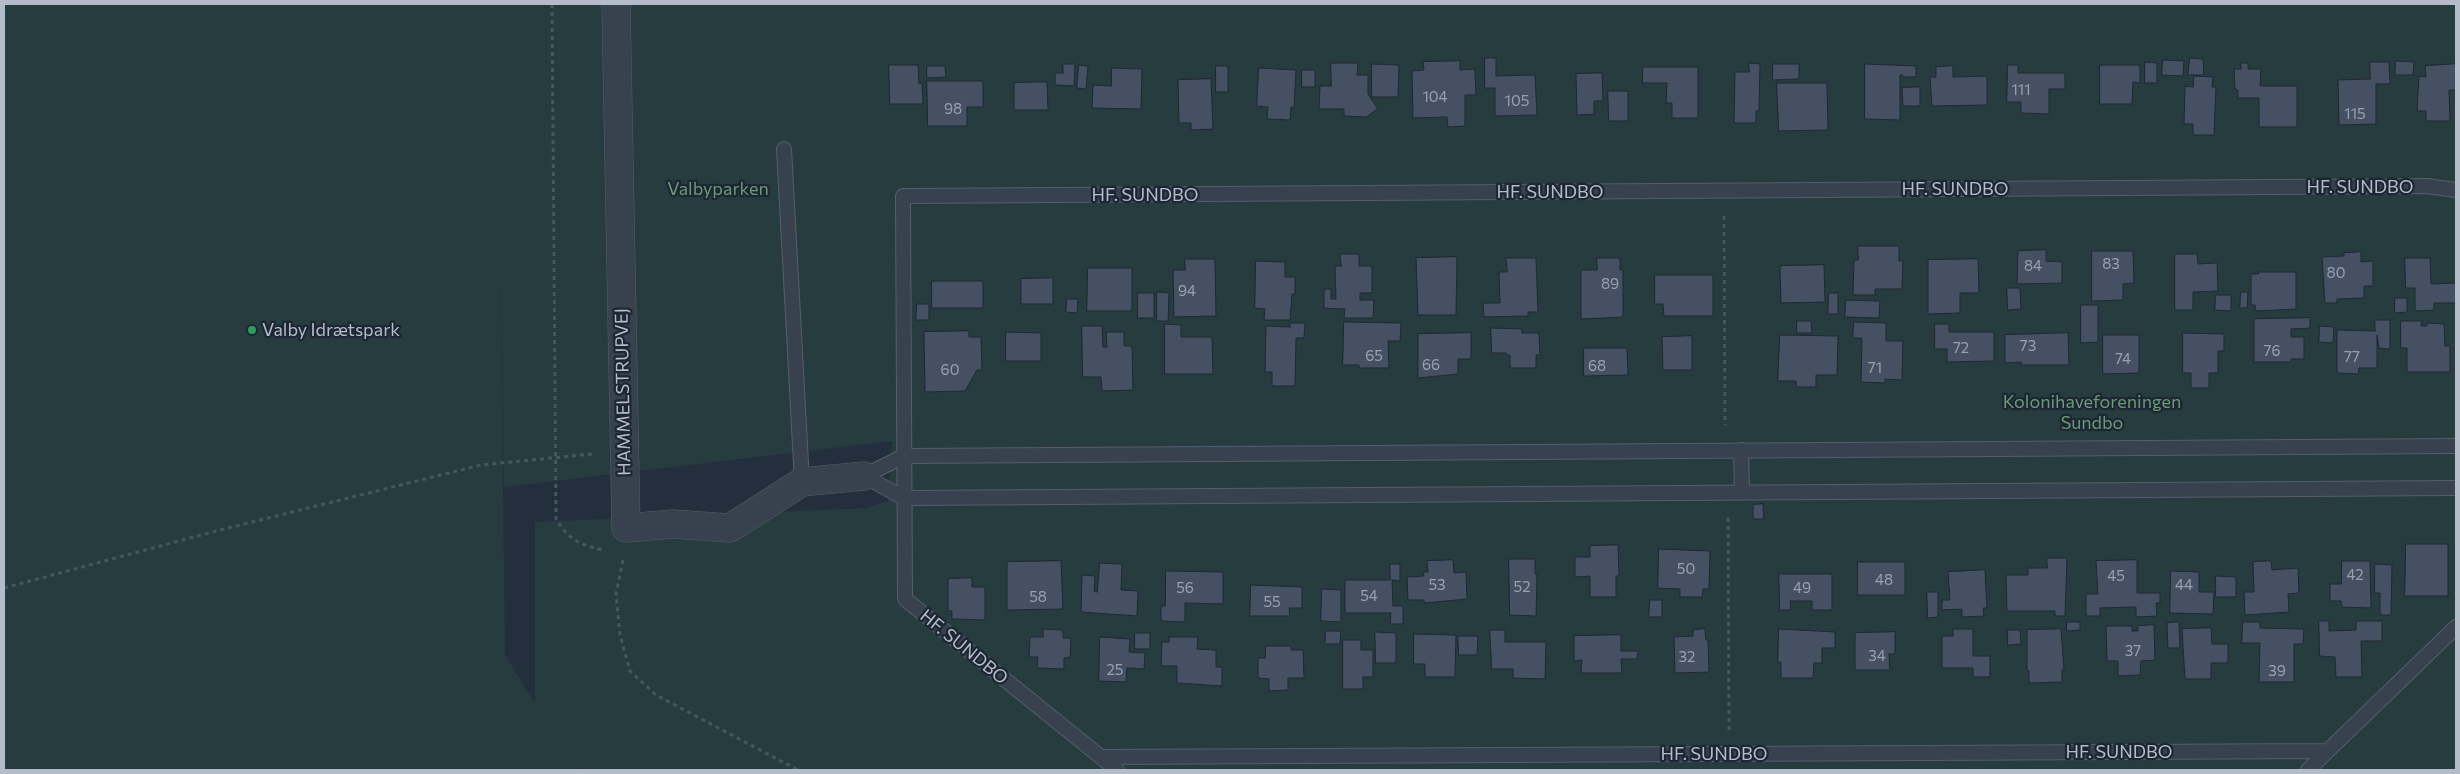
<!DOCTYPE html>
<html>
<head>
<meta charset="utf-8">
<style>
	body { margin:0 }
	#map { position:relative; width:2460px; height:774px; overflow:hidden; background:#242f3e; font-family:Commissioner,sans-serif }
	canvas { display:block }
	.frame { position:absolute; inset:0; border:5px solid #b4bcc9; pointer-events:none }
</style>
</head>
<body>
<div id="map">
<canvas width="2460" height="774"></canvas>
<div class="frame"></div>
</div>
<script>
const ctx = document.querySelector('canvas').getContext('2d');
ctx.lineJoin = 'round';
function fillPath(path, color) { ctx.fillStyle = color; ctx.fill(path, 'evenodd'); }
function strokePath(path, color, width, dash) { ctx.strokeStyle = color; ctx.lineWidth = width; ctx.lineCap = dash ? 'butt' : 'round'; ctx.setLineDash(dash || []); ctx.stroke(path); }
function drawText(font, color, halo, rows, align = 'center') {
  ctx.font = font + ' Commissioner,sans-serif'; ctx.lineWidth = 4.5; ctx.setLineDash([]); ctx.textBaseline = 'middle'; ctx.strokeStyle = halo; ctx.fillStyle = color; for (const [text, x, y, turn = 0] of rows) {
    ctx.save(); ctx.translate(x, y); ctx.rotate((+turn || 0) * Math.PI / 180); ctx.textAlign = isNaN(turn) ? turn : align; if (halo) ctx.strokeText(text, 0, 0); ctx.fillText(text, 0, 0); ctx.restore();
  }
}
fillPath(new Path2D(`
	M4,4h2452v766h-1864l-15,-2 1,2h-574zM500,241l4,246 388,-46 -4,60 -21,7 -332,14v181l-30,-48z`), '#263c3f');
const building = new Path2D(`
	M1485,58h11v18l39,-1 2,40 -42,1v-28h-10z
	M2190,58l13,1 1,16h-16z
	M2163,60l21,1 -1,15 -21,-1z
	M1460,61v9l15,-1 1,26h-11v31l-17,1 -1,-10 -34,1 -1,-47 12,-1 -1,-8z
	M2396,61l18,1 -1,13h-18z
	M2145,62l12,1v20h-12z
	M2370,62h19l1,22h-14v40l-37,1 -1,-45 32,-1z
	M1331,63h27l-1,12h11v19l10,15 -12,8 -22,-1v-7h-25l1,-23h11z
	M1749,63l11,1 -1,47h-3v12h-22l1,-51h14z
	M2241,63h7v6h13l-1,17h37v41h-38v-29h-21v-8l-3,-1 -1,-20h7z
	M1063,64h12l-1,22 -19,-1v-12h8z
	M1372,64l27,1 -1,32h-26z
	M1773,64h26v15l-26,1z
	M1865,64l51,2v11h-13v-2h-3v45l-35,-1z
	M2456,64v26h-7l1,31h-24v-10h-9l2,-35 7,1 -1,-11z
	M889,65h29l1,19 3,-1 1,21h-33z
	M1079,65l9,1 -2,23 -9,-1z
	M2008,65h10v8h47v16h-16v25l-28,-1v-11h-14z
	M2100,65h40v18l-7,-1 -1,22h-32z
	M927,66h18l1,11 -19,1z
	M1216,66h12v26h-12z
	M1953,66v11l34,-1v29l-55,1 -2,-29h6v-10z
	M1643,67h55v51h-26v-15h-6l1,-20h-24z
	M1112,68l30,1 -1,40 -49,-1 1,-23 18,1z
	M1259,68l37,2 -2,38 -3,-1 -1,13 -23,-1 1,-12 -11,-1z
	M1302,70h13v17h-13z
	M1602,73l1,28h-9v13l-17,1 -1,-41z
	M2194,76l19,1 -1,10h4l-2,48h-21v-11h-9l1,-38 8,1z
	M1211,79l2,50 -22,1v-7h-12l-1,-43z
	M927,81h56v26h-16v19h-39z
	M1047,82l1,28h-34v-27z
	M1777,83h50l1,47 -49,1z
	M1920,87v19h-17l-1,-18z
	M1608,91h20v30h-19z
	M1858,246h41v15h4l-1,28h-27v6h-22l1,-35h4z
	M2046,250v11l16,1v21l-45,1 1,-33z
	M2092,251h41l1,32 -11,1v16l-31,1z
	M2361,252v10l12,-1v25h-9v12l-27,1v4h-12l-3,-46 22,-1v-3z
	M1340,254h19v12h13v27h-12v7h14l-1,18h-29l1,-9 -21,-1v-19h7v10h5l-1,-33h6z
	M2175,254h22l1,10 19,-1 1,28 -25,1v18h-18z
	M1457,257l-1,58h-38l-2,-57z
	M1506,258h30l2,54h-10v4l-44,1 -1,-14h17l-1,-31h8z
	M1597,258h23v12h3v47l-42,2v-49h16z
	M2405,258h25l1,26 25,-1v20h-22v7l-19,1v-23h-9z
	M1185,259h30l1,57 -42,1 -1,-47h12z
	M1978,259l1,34h-19v20l-32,1v-54z
	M1256,261l29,1v15h10v17h-3l-2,26h-26l1,-11 -10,-1z
	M1824,265l1,37 -44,1 -1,-37z
	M1088,268h44v43h-45z
	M2259,272h37v37l-40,2 -1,-6h-4v-31h7z
	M1655,275h58v41h-49l-1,-12h-8z
	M1053,278v26h-32v-25z
	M932,281h51v27h-51z
	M2007,288h13l1,21 -13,1z
	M1157,292l12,1 -1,28h-11z
	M2241,292h7l-1,16h-7z
	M1138,293h16v25h-16z
	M1829,293h9v21h-10z
	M2216,295h15v16l-16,-1z
	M2395,298h12v14l-12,1z
	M1067,299h11l-1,14 -11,-1z
	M1846,300l34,1 -1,17 -34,-1z
	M917,304h12v16h-13z
	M2081,305h17v37l-17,1z
	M2310,318v10l-19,1v8h13v22h-13v3h-37v-43z
	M2375,320h15v29l-11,-1 -2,-13v33h-18l-1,6 -21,-1v-43l38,1z
	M1797,321h14l1,12h-15z
	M2401,321h21l-1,5h6v-3l17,1 1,22h5v26h-43v-24h-6z
	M1344,322l57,1 -1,18h-12l1,27h-30v-3h-16z
	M1854,322l32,1v18h17l-1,39 -17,-1v4l-24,-1 1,-44h-9z
	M1290,323h15l-1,15h-8l-1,48h-23v-14h-7l1,-46 24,1z
	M1165,324l16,1v12h31l1,37h-48z
	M1935,324h14v8h45v29l-47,1v-13h-12z
	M1082,326h20l1,21h4l-1,-15h18v14h8l1,44 -31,1 -1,-14h-18z
	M2320,326l14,1 -1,16 -14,-1z
	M1491,328l31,1v4h17l1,22h-4v13h-26v-13h-3l-1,-2h-14z
	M969,331v6h12l1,33h-5l-12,21 -40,1 -1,-60z
	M1006,332l35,1v28h-35z
	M1471,333v26h-13v15l-40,4v-44z
	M2068,333l1,32h-48v-3l-16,1v-28z
	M2183,333l41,1v17h-6v22h-9v15h-18v-15h-8z
	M1780,335l58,1 -1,39h-21v12h-20v-6h-18z
	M2103,335h36v38l-36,1z
	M1692,336v34h-29l-1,-33z
	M1584,348h43l1,27 -44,1z
	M1763,504l1,15h-11v-14z
	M2406,544h42v52h-43z
	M1618,545l1,31h-3v21h-26v-21l-15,1v-20h15v-11z
	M1659,549l51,2 -1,38h-6l-1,8h-22v-8l-22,-1z
	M2047,558h20l-2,58h-10v-5h-48l-1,-36h22v-7h19z
	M1509,559h26v15h2l-1,42 -26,-1z
	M1453,560l1,13 12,-1 1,27 -43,4v-3h-16l-1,-23 17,-1 -1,-4h5l-1,-11z
	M2137,560v33h23v10h-4l1,13 -21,1v-10l-36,1v8h-14v-22h12l-2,-33z
	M1061,561l2,48 -56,1v-48z
	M2271,561l1,9 26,-2 1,25 -11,1 1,18 -44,3 -1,-23h10l-1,-30z
	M2342,561h28l1,47 -29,-1 -1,-6h-11v-17h11z
	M1858,562h47v33h-47z
	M1100,563l22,1 -1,26 17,1 -1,25 -56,-4 1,-37 13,1 -1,15 3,1z
	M1390,564h10v17l-8,-1 1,26h10v18h-13l1,-11h-46v-33h45z
	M2375,564l17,1 -1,50h-11v-22h-5z
	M1985,570l2,38h-4l1,8 -22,1v-8l-20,1v-10h8l-2,-28z
	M1166,571l57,1v32l-38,-1v19l-24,-1v-15h4z
	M2171,571l28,1v20h15l-1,22 -43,-1z
	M1779,574h53v36h-20v-9h-22l1,9h-11z
	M2216,576l20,1v20h-20z
	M972,578v9h13v33l-33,-1v-8h-4v-32z
	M1251,585l51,2v21h-13l1,8h-40z
	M1322,589l19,1v32l-20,-1z
	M1927,592h11v25l-10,1z
	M1650,600h12v17h-13z
	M2319,621h10v10l27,-1v-9h26v20h-21l1,36h-26l-1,-20 -15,-1z
	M2067,622h13v8l-13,1z
	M2179,622l1,26h-12l-1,-25z
	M2243,622h17v6l44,1 -1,15h-9v38h-35l1,-39h-18z
	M2154,625l1,35 -14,1 -1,14 -22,1v-15h-11l-1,-35h26v5h6v-5z
	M2211,628l1,16h16v19h-17v16h-26l-3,-50z
	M1043,629l20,1v8h8l-1,19 -6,1v11l-27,-1 1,-11h-9l1,-20h13z
	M1705,629l1,11h2l1,32 -34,1 -1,-36 19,-1v-6z
	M1779,629l56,3v16h-13v15h-8l-1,15h-32v-16h-3z
	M1953,629h20v27h17v21h-17v-9h-31v-32h11z
	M2061,629l3,41h-2v12l-33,1v-12h-2v-41z
	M1490,630h15v12h41l-1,37 -32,-1v-9h-21z
	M2008,630h12l1,14 -13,1z
	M1326,631h15l-1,13h-15z
	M1375,632l21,1v30h-20z
	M1895,632v22h-6l1,16h-35v-37z
	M1135,633h15v16h-15z
	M1414,634l42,1 -1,42h-30v-13h-11z
	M1621,635v16h17l-1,8h-16l1,14h-41l1,-13 -8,1v-25z
	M1458,636h20l-1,19h-18z
	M1100,637l30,2 -1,13 16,1 -1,16 -17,-1 -1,14 -27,-1z
	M1169,637h29l-1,12 19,1v17h6v19l-45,-3v-17h-16l1,-24h7z
	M1343,640h18v10h12v27h-10v12h-20z
	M1266,646h25v4h12l1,28h-16v12l-19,1v-12l-11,-1v-20h7z`);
fillPath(building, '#455162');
strokePath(building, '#1f2835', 1);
const service = new Path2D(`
	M784,149l18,333
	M1741,450l1,43
	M864,476l40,22 1552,-10
	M864,476l40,-20 1552,-10
	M1101,757l1226,-6
	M1117,770l-212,-171 -2,-403 1524,-10 29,4
	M2308,770l148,-143`);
const minor = new Path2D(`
	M616,4l10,524 47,-4 57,4 72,-46 62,-6`);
strokePath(service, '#565f6c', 16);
strokePath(minor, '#565f6c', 29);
strokePath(new Path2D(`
	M552,4l4,515c13,21 24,26 47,31
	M1724,216l1,209
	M1728,518l1,212
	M623,560l-7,34 4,41 10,36 26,24 142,75
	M4,588l212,-57 265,-66 111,-11`), '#44595c', 3, [4, 4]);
strokePath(service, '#38414e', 14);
strokePath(minor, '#38414e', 28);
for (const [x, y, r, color] of [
	[252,330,5,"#2e9e5b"]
]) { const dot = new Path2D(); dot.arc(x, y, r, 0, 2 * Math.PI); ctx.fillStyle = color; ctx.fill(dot); strokePath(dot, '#1d2633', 2); }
drawText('15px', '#98a1af', null, [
	["111",2021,90],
	["104",1435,97],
	["105",1517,101],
	["98",953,109],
	["115",2355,114],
	["83",2111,264],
	["84",2033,266],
	["80",2336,273],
	["89",1610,284],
	["94",1187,291],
	["73",2028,346],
	["72",1961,348],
	["76",2272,351],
	["65",1374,356],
	["77",2352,357],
	["74",2123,359],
	["66",1431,365],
	["68",1597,366],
	["71",1875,368],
	["60",950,370],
	["50",1686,569],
	["42",2355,575],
	["45",2116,576],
	["48",1884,580],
	["53",1437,585],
	["44",2184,585],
	["52",1522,587],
	["56",1185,588],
	["49",1802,588],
	["54",1369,596],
	["58",1038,597],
	["55",1272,602],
	["37",2133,651],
	["34",1877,656],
	["32",1687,657],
	["25",1115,670],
	["39",2277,671]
]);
drawText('18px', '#b4bcc9', '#1d2633', [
	["HF. SUNDBO",2360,187],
	["HF. SUNDBO",1955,189],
	["HF. SUNDBO",1550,192],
	["HF. SUNDBO",1145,195],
	["HAMMELSTRUPVEJ",623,392,-91],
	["HF. SUNDBO",964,647,39],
	["HF. SUNDBO",2119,752],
	["HF. SUNDBO",1714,754]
]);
drawText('18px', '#6b9a76', '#1d2633', [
	["Valbyparken",718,189],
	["Kolonihaveforeningen",2092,402],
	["Sundbo",2092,423]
]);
drawText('18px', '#b4bcc9', '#1d2633', [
	["Valby Idrætspark",262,330]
], 'left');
</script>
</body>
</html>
